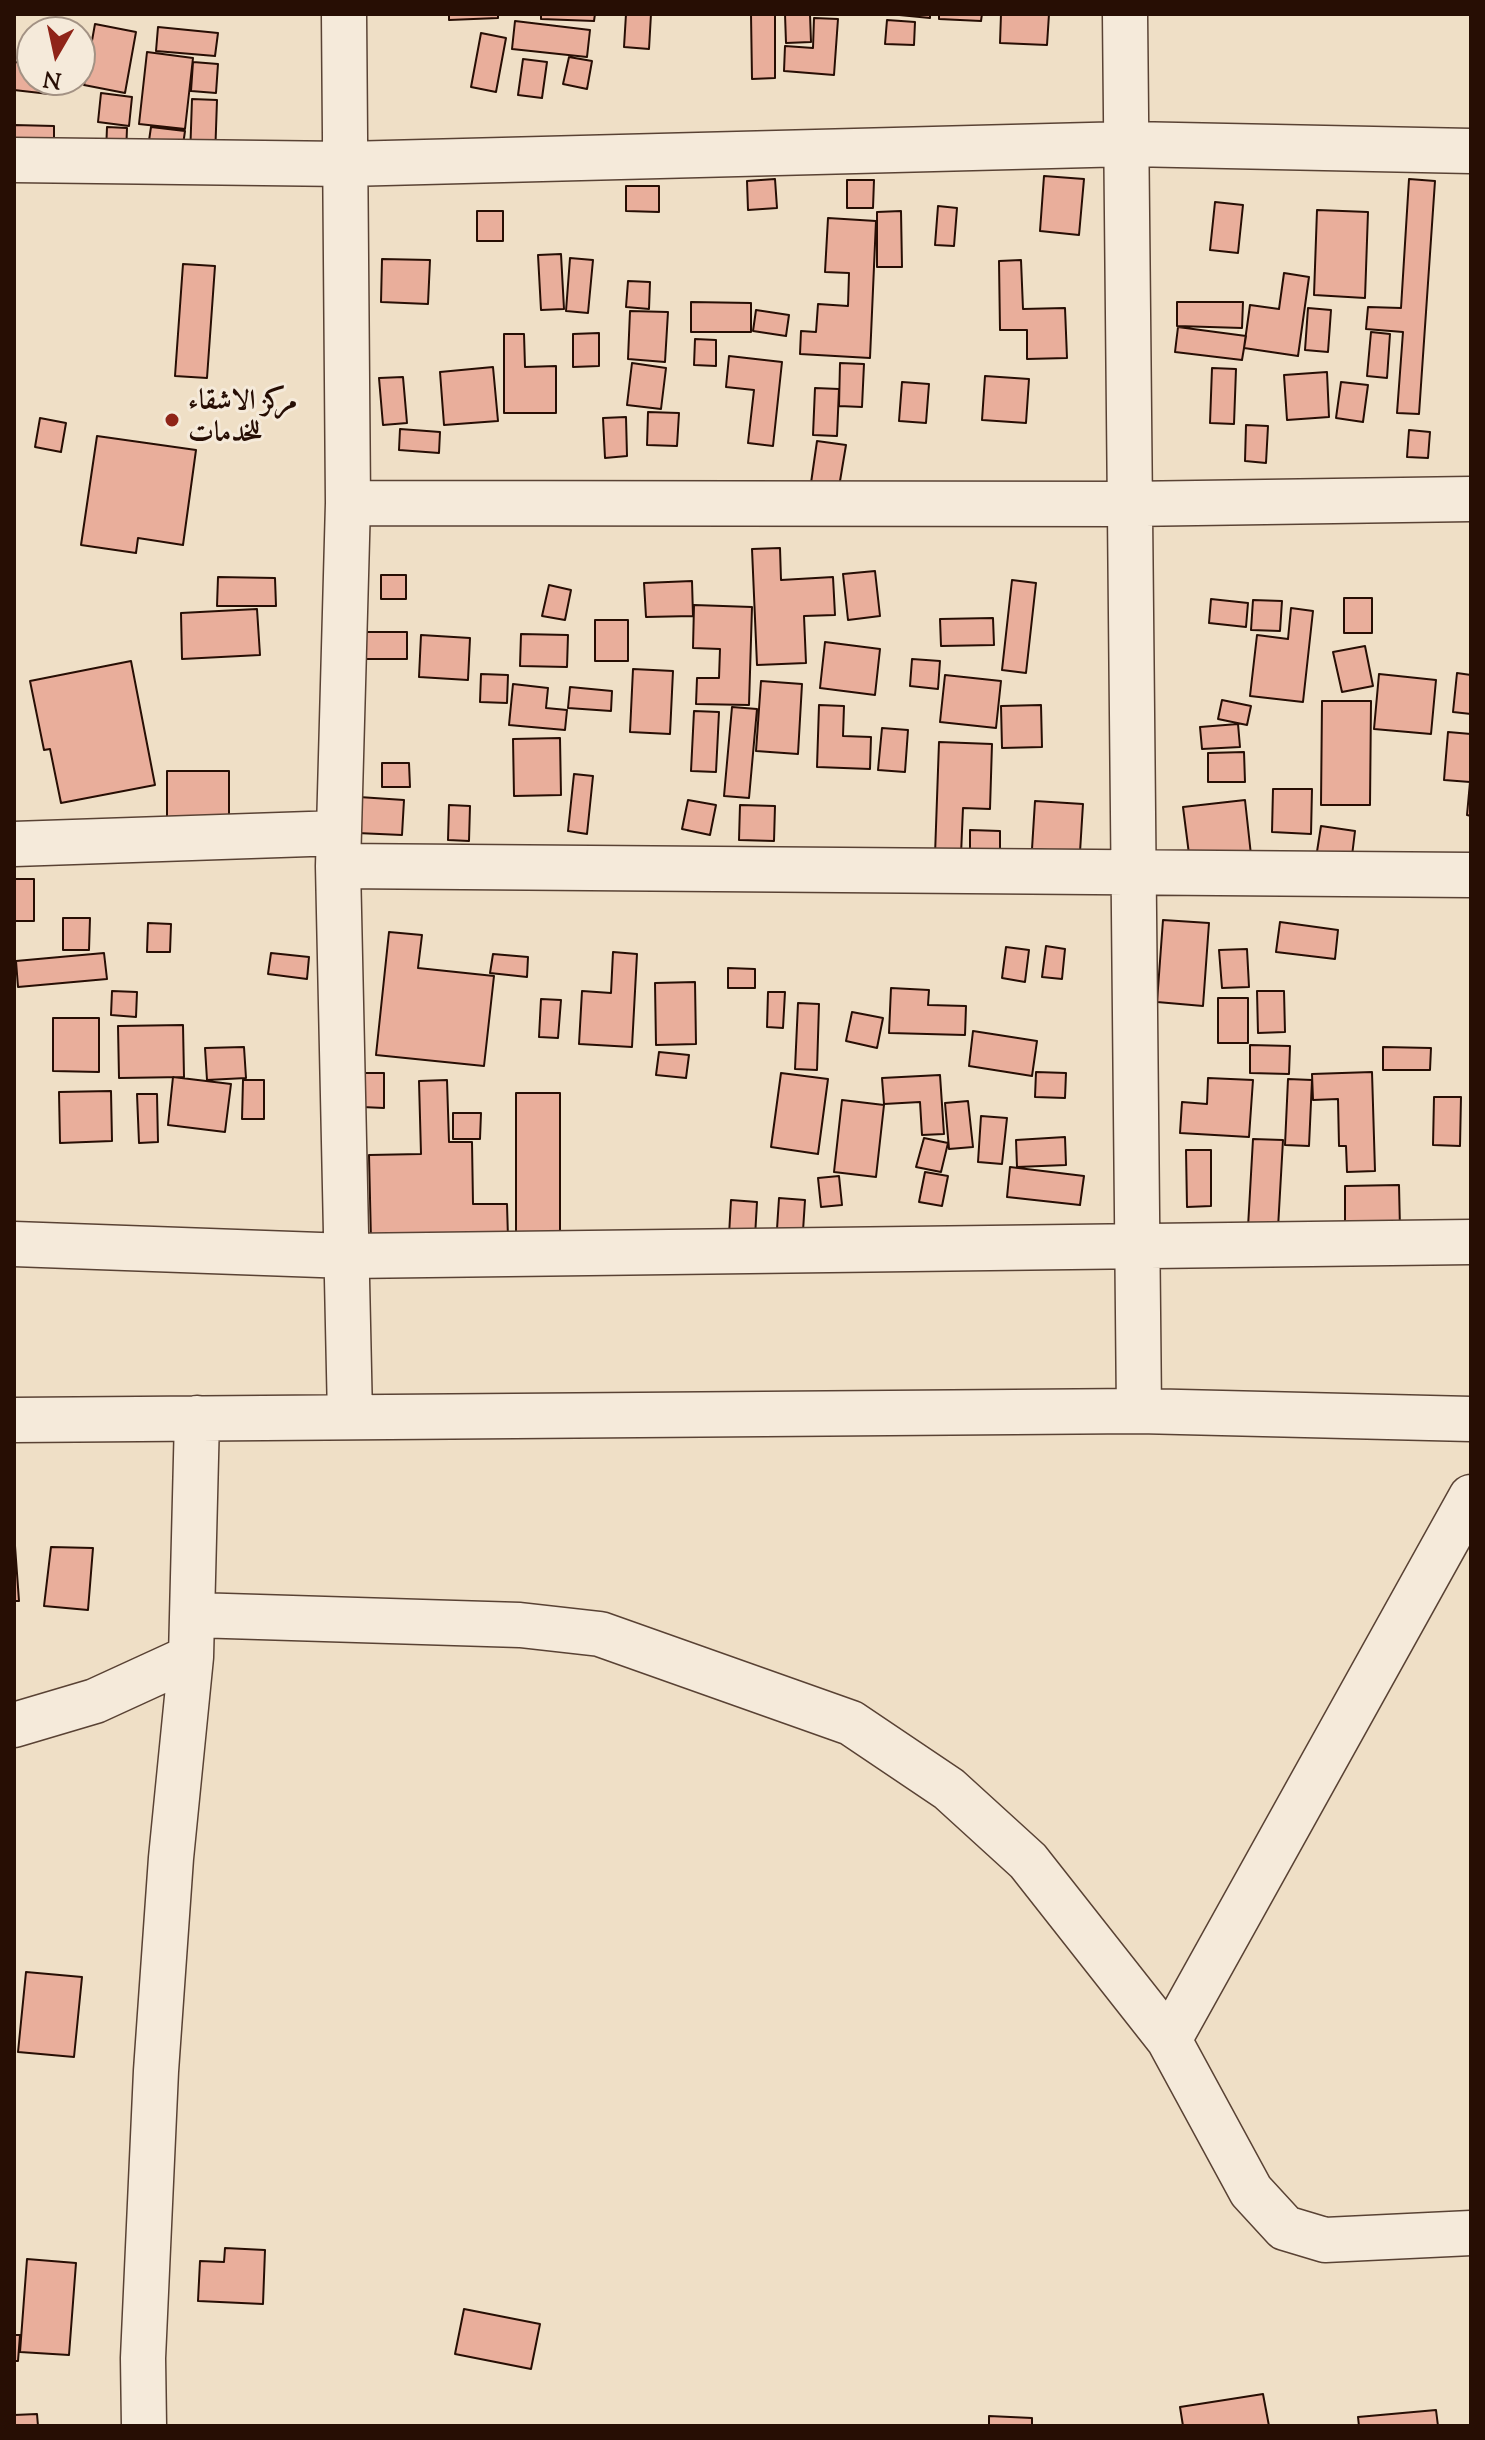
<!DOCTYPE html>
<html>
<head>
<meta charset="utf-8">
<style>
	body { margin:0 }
	#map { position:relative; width:1485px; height:2440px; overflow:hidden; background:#efdfc6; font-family:"Sorts Mill Goudy",serif }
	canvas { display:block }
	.frame { position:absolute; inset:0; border:16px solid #270e04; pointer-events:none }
	.north { position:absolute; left:16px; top:16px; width:80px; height:80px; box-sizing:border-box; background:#f5eada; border:2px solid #a39284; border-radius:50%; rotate:189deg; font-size:22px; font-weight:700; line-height:32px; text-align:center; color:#270e04 }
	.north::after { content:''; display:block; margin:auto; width:28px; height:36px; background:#8f2418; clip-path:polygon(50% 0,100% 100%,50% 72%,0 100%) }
</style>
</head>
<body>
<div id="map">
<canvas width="1485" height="2440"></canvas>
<div class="frame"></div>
<div class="north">N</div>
</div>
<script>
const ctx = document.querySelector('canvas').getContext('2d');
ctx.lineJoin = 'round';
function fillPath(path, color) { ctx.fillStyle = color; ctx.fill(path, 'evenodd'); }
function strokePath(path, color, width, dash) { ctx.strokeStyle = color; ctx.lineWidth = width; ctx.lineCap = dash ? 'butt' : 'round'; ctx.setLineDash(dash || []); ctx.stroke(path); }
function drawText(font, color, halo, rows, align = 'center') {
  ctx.font = font + ' "Sorts Mill Goudy",Amiri,serif'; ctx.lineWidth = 6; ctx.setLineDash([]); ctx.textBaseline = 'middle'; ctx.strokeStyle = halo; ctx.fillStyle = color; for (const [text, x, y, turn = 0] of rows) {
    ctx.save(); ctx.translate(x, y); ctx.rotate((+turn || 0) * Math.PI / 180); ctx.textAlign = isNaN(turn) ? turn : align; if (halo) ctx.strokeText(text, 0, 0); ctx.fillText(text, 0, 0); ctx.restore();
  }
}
const building = new Path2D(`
	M449,14h49v4l-49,2z
	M541,14h54l-1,7 -53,-2z
	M626,14h25l-2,35 -25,-2z
	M751,14h24v64l-23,1z
	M785,14h25l1,28 -25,1z
	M889,14h41v4z
	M939,14h43l-1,7 -42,-2z
	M1001,14h48l-2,31 -47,-2z
	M814,18l24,1 -4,56 -50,-4 1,-25 28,2z
	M887,20l28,2 -1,23 -29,-1z
	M515,21l75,9 -3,27 -75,-8z
	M95,24l41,8 -11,61 -41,-8z
	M158,27l60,6 -3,23 -59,-5z
	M481,33l25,5 -10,54 -25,-5z
	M147,52l46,6 -8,71 -46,-5z
	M569,57l23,4 -5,28 -24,-5z
	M523,59l24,3 -5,36 -24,-3z
	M14,62l18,2v16h19l-2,14 -35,-4z
	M193,62l25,2 -2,29 -25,-2z
	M101,93l31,4 -3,29 -31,-4z
	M192,99l25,1 -2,58 -25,-1z
	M14,125l40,1v33l-40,-1z
	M107,127l20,1 -1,27 -20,-2z
	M151,127l34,4 -4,28 -34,-5z
	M1044,176l40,3 -5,56 -39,-4z
	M775,179l2,29 -29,2 -1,-29z
	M1409,179l26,2 -16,233 -22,-1 6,-81 -37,-3 2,-22 33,1z
	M847,180h27l-1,28h-26z
	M626,186h33v26l-33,-1z
	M1215,202l28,3 -5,48 -28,-3z
	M938,206l19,2 -3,38 -19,-1z
	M1317,210l51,2 -3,86 -51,-3z
	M477,211h26v30h-26z
	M901,211l1,56h-25v-55z
	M828,218l48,3 -6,137 -70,-4 1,-23 15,1 2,-28 30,2 1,-33 -24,-1z
	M561,254l3,55 -23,1 -3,-55z
	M570,258l23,2 -5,53 -22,-2z
	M382,259l48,1 -2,44 -47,-2z
	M1021,260l2,49 42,-1 2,50 -40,1v-29h-27l-1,-69z
	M183,264l32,2 -8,112 -32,-2z
	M1284,273l25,4 -11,79 -54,-8 6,-43 29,4z
	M628,281l22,1 -1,27 -23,-2z
	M691,302l60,1v29h-60z
	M1177,302h66l-1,26 -65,-2z
	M1308,308l23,2 -3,42 -23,-2z
	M756,310l33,5 -3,21 -33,-5z
	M630,311l38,1 -3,50 -37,-3z
	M1178,327l68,9 -4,24 -67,-8z
	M1371,332l19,2 -3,44 -20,-2z
	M599,333v33l-26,1v-33z
	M504,334h20l1,33 31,-1v47h-52z
	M695,339l21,1v26l-22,-1z
	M729,356l53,6 -9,84 -25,-3 6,-53 -28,-3z
	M632,363l34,5 -5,41 -34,-4z
	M840,363l24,1 -2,43 -23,-1z
	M493,367l5,54 -54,4 -4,-53z
	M1212,368l24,1 -2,55 -24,-1z
	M1327,372l2,45 -42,3 -3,-45z
	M985,376l44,3 -3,44 -44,-3z
	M403,377l4,46 -24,2 -4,-47z
	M902,382l27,2 -3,39 -27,-2z
	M1341,382l27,3 -5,37 -27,-4z
	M815,388l24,1 -2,47 -24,-1z
	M648,412l31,1 -2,33 -30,-1z
	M626,417l1,39 -22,2 -2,-40z
	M40,418l26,5 -5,29 -26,-5z
	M1246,425l22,1 -2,37 -21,-2z
	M400,429l40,3 -1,21 -40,-3z
	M1409,430l21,2 -2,26 -21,-1z
	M97,436l99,14 -13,95 -45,-7 -2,15 -55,-8z
	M817,441l29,4 -7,42 -28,-4z
	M780,548l1,32 52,-3 2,38 -31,1 2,47 -49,2 -5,-116z
	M875,571l5,45 -32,4 -5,-46z
	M381,575h25v24h-25z
	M218,577l57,1 1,28h-59z
	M1012,580l24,3 -10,90 -24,-3z
	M692,581l1,35 -47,1 -2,-34z
	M549,585l22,5 -6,30 -23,-4z
	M1344,598h28v35h-28z
	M1211,599l37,4 -2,24 -37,-4z
	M1253,600l29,1 -2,30 -29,-1z
	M694,605l58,2 -3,98 -53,-1 1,-26h22l1,-29 -27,-1z
	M1291,608l22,3 -10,91 -53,-6 7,-61 31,4z
	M257,609l3,46 -78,4 -1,-46z
	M993,618l1,27 -53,1 -1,-27z
	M595,620h33v41h-33z
	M362,632h45v27h-45z
	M521,634l47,1 -1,32 -47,-1z
	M421,635l49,3 -2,42 -49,-3z
	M825,642l55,7 -5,46 -55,-7z
	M1365,646l8,40 -31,6 -9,-40z
	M912,659l28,2 -2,28 -28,-3z
	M131,661l24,124 -94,18 -11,-54 -6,1 -14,-69z
	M633,669l40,2 -3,63 -40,-2z
	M1457,673l14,2v39l-18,-2z
	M481,674l27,1 -1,28 -27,-1z
	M1379,674l57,6 -5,54 -57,-5z
	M945,675l56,6 -5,47 -56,-6z
	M761,681l41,3 -4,70 -42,-3z
	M513,684l35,4 -2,20 21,2 -2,20 -56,-5z
	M570,687l42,4 -1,20 -43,-3z
	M1222,700l29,6 -4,19 -29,-6z
	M1322,701h49l-1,104h-49z
	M819,705l25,1 -1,30 28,1 -1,32 -53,-2z
	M1041,705l1,42 -40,1 -1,-42z
	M732,707l25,2 -8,89 -25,-2z
	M694,711l25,1 -3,60 -25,-1z
	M1238,724l2,23 -38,2 -2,-22z
	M882,728l26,2 -3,42 -27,-2z
	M1448,732l23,2v82l-4,-1 3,-33 -26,-2z
	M560,738l1,57 -47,1 -1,-57z
	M939,742l53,2 -2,65 -27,-1 -2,47h-26z
	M1244,752l1,30h-37v-29z
	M382,763h27l1,24h-28z
	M167,771h62v54h-62z
	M574,774l19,2 -6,58 -19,-3z
	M1273,789h39l-1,45 -39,-2z
	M359,797l45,3 -2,35 -45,-2z
	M688,800l28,5 -6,30 -28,-6z
	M1245,800l6,55 -61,7 -7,-55z
	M1035,801l48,3 -3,48 -48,-3z
	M449,805l21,1 -1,35 -21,-1z
	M740,805l35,1 -1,35 -35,-1z
	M1321,826l34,5 -4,33 -35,-6z
	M970,830l30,1v21l-30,-1z
	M14,879h20v42h-20z
	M63,918h27l-1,32h-26z
	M1163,920l46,3 -6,83 -46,-4z
	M1280,922l58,8 -3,29 -59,-7z
	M148,923l23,1 -1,28h-23z
	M389,932l33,3 -4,33 76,8 -10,90 -108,-11z
	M1046,946l19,3 -3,30 -20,-2z
	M1006,947l23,3 -4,32 -23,-4z
	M1247,949l2,38 -27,1 -3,-38z
	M613,952l24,2 -5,93 -53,-3 3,-53 29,2z
	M104,953l3,26 -89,8 -2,-26z
	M271,953l38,4 -2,22 -39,-5z
	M493,954l35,3 -1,20 -37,-4z
	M728,968l27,1v19h-27z
	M695,982l1,62 -40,1 -1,-62z
	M891,988l38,2 -1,15 38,1 -1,29 -76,-2z
	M112,991l25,1 -1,25 -25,-2z
	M1257,991h27l1,41 -27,1z
	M768,992h17l-2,36 -16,-1z
	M1218,998h30v45h-30z
	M541,999l20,1 -3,38 -19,-1z
	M798,1003l21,1 -2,66 -22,-1z
	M852,1012l31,6 -6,30 -31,-7z
	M53,1018h46v54l-46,-1z
	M183,1025l1,52 -65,1 -1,-52z
	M973,1031l64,10 -5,35 -63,-10z
	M1250,1045l40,1 -1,28 -39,-1z
	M244,1047l2,31 -39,2 -2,-32z
	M1383,1047l48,1 -1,22h-47z
	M659,1052l30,3 -3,23 -30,-3z
	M1036,1072l30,1 -1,25 -30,-1z
	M1372,1072l3,99 -28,1 -1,-26h-7l-1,-47 -25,1 -1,-26z
	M364,1073h20v35l-22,-1z
	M781,1073l47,6 -10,75 -47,-7z
	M940,1075l4,59 -22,1 -2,-33 -36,2 -2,-26z
	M173,1077l58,7 -6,48 -57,-7z
	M1208,1078l45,2 -4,57 -69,-4 2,-31 25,2z
	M1288,1079l24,1 -3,66 -24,-1z
	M243,1080h21v39h-22z
	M447,1080l2,62h23l1,62h34l1,34 -137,3 -2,-86 52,-1 -2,-73z
	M111,1091l1,50 -52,2 -1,-51z
	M516,1093h44v154h-44z
	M137,1094h20l1,48 -19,1z
	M1434,1097h27l-1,49 -27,-1z
	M842,1100l42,5 -8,72 -42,-5z
	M968,1101l5,46 -24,2 -4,-46z
	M453,1113h28l-1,26h-27z
	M981,1116l26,2 -5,46 -24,-2z
	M1065,1137l1,28 -49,2 -1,-27z
	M924,1138l24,5 -7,29 -25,-5z
	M1253,1139l30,1 -5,88 -30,-1z
	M1186,1150h25v56l-24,1z
	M1010,1167l74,9 -4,29 -73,-8z
	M925,1172l23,4 -6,30 -23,-4z
	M839,1176l3,29 -21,2 -3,-29z
	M1399,1185l1,44 -55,1v-44z
	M779,1198l26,2 -2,31 -26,-2z
	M731,1200l26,2 -2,35 -26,-2z
	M14,1532l5,69h-5z
	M51,1547l42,1 -5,62 -44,-4z
	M26,1972l56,5 -8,80 -56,-5z
	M225,2248l40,2 -2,54 -65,-3 2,-40 24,1z
	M27,2259l49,4 -7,92 -49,-3z
	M464,2309l76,15 -9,45 -76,-15z
	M14,2335h6l-2,26h-4z
	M1263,2394l6,32h-86l-3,-19z
	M1436,2410l2,16h-79l-1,-9z
	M37,2414l1,12h-24v-11z
	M989,2416l43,2v8h-43z`);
fillPath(building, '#e9ae9b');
strokePath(building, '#270e04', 2);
const minor = new Path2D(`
	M344,14l4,489 -10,363 12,551
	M1125,14l14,1397
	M14,160l332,4 783,-20 342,7
	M348,503l780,1 343,-5
	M14,844l325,-11
	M338,866l1133,9
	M14,1244l334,12 1123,-14
	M14,1420l1125,-9 332,8
	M194,1615l326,10 80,9 251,89 98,66 79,72 141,179 82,151 34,37 40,12 146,-7
	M14,1725l81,-24 96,-44
	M1169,2040l302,-543
	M144,2426l-1,-68 13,-287 15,-213 20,-201 6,-239`);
strokePath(minor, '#594234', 47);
strokePath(minor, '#f5eada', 44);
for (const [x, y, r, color] of [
	[172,420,8,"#8f2418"]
]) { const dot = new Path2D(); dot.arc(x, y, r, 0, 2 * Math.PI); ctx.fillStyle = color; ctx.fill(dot); strokePath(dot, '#f5eada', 3); }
drawText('bold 28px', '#270e04', '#f5eada', [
	["مركز الاشقاء",188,404],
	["للخدمات",188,436]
], 'left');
</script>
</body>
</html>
